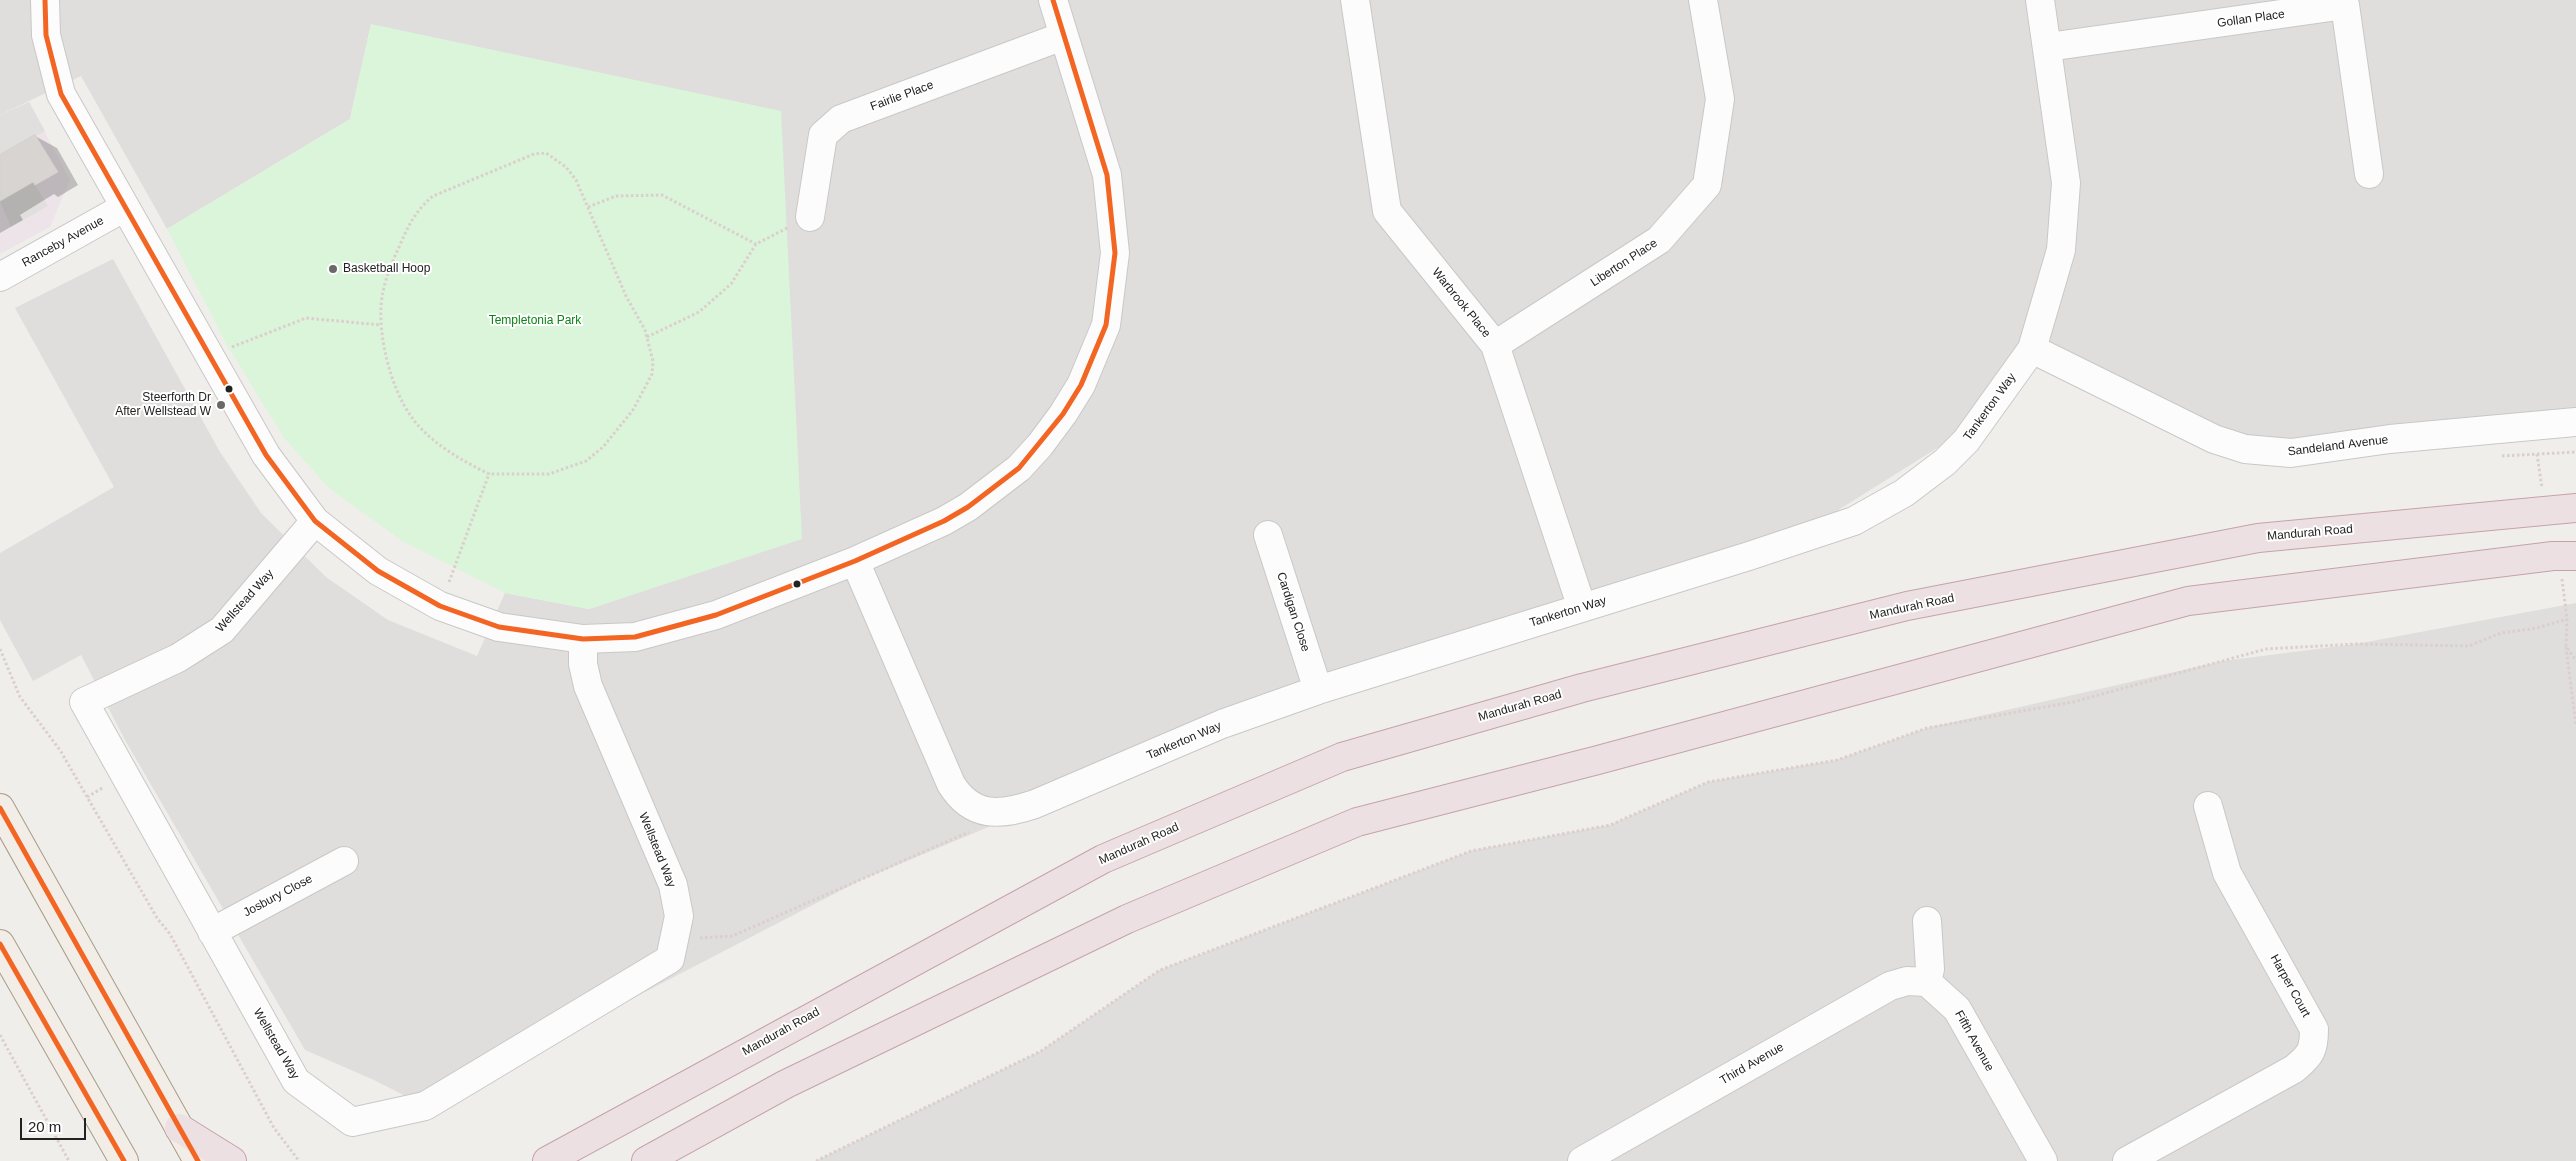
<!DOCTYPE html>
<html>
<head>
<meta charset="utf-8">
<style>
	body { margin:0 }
	#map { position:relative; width:2576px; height:1161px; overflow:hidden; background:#f0eeeb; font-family:Arial,sans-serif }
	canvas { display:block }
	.scale { position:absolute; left:20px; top:1118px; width:66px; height:22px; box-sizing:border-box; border:2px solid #222; border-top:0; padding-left:6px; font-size:15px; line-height:18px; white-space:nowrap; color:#222; -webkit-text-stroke:4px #fff; paint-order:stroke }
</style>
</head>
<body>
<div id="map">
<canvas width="2576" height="1161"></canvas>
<div class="scale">20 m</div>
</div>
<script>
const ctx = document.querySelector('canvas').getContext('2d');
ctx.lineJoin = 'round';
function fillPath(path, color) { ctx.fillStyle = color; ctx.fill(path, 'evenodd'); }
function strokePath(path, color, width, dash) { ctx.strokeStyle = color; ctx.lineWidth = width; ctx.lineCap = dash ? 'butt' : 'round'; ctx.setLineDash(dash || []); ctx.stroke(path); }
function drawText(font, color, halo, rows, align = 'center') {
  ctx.font = font + ' Arial,sans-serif'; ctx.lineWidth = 4; ctx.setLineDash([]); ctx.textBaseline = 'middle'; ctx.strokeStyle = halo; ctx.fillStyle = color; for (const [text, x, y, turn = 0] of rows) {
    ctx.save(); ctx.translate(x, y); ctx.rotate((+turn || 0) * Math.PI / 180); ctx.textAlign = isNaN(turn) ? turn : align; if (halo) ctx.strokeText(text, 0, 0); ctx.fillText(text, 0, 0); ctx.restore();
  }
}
fillPath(new Path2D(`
	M0,0h2576v426l-331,23 -213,-100 -50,71 -198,124 -466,146 -457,190 -436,226 -51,-26 -69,-30 -180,-310 -44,-85 -48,26 -33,-61v-67l114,-66 -99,-179 98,-49 107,193 41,61 65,64 62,43 89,36 28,-63 84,16 213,-71 -431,-514 -21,95 -183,110 -86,-153 -81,39z
	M2576,603v558h-1760l225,-110 119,-81 311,-119 139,-26 98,-43 129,-22 90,-32 296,-67 133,-17z`), '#dfdedc');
fillPath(new Path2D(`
	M29,102l41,78 -20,47 -50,27v-139z`), '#ede4e9');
fillPath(new Path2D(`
	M371,24l410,87 21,428 -213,70 -84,-16 -103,-52 -73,-53 -45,-50 -57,-93 -60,-116 183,-110z`), '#daf5da');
fillPath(new Path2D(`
	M29,102l16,29 -45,24v-40z
	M33,182l15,24 -37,21 -11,-26z`), '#e0dfde');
fillPath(new Path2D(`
	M35,136l22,12 21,37 -20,12 -4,-3 -34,21 3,5 -23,13v-76z`), '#0003');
const building = new Path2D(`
	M35,135l23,37 -23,13 -2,-3 -33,19v-46z`);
fillPath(building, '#d7d4d2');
strokePath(building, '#d3d0cc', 1);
const minor = new Path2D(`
	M45,0l1,35 15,59 205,361 49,66 63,50 62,35 59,21 84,12 52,-2 81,-22 139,-54 89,-40 24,-14 51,-39 21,-23 23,-31 18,-29 25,-60 9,-72 -8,-78 -54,-175
	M1355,0l32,211 108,134 87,263
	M2048,47l297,-42 24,169
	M810,217l13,-82 18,-16 222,-83
	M0,277l125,-70
	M1495,345l164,-105 48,-55 13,-86 -17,-99
	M2032,349l182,90 31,10 46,4 99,-14 186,-17
	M315,521l-93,109 -44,28 -94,44 212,379 56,41 73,-16 245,-147 9,-43 -6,-31 -85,-199 -5,-22v-25
	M1268,535l50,155
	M855,561l96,223c21,34 49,32 84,20l187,-80 96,-34 431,-134 105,-35 50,-28 41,-31 21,-21 66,-92 29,-99 5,-67 -26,-183
	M212,932l132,-71
	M1927,982l30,27 86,152
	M1927,982l3,-13 -3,-48
	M1582,1161l308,-175 17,-5 20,1
	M2127,1161l167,-92c17,-14 20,-19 20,-40l-87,-156 -19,-67`);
const major = new Path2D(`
	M0,808l198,353
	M0,944l124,217`);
const highway = new Path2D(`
	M179,1128l53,33
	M547,1161l556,-302 239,-102 240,-69 325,-82 351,-68 318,-30
	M646,1161l140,-77 341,-165 230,-97 241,-62 590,-159 365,-45h23`);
strokePath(minor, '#c9c8c7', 30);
strokePath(major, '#a79c86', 30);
strokePath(highway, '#c5a2ac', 30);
strokePath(new Path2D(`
	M588,207l28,-11 46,-1 94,49
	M647,337l52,-25 32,-28 25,-40 33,-17
	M232,347l74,-29 75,7
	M2537,454l5,34
	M2502,456l74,-4
	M2562,579l5,40 -1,27 10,15
	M449,582l40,-108c-28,-14 -57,-30 -76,-55 -23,-30 -38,-91 -30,-127 3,-16 10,-32 17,-47 8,-19 16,-35 33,-49l101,-42 12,-1 20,14 10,13 50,116 19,34 8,31 -1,13 -19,36 -30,37 -17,14 -37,13h-60
	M2566,647l10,79
	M0,649l20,48 40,53 97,168 13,16 104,194 25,33
	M87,797l17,-10
	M700,938l32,-2 237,-104
	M0,1035l69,126
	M816,1161l225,-110 119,-81 311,-119 139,-26 98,-43 129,-22 90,-32 146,-26 193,-53 90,-5 113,2 32,-13 36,-5 30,-9`), '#dccecd', 3, [2.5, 2.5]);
strokePath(minor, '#fdfcfc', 28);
strokePath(major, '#f3ede7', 28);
strokePath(highway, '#ece0e2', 28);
strokePath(new Path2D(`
	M45,0l1,35 15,59 205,361 49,66 63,50 62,35 59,21 84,12 52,-2 81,-22 139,-54 89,-40 24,-14 51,-39 44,-54 18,-29 25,-60 9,-72 -8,-78 -54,-175
	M0,808l198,353
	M0,944l124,217`), '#f26522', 5);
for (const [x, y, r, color] of [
	[333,269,5,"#6a6968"],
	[229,389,4.5,"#222"],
	[221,405,5,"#6a6968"],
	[797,584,4.5,"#222"]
]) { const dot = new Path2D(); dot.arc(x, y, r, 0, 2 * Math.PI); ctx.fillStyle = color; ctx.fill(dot); strokePath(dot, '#fff', 2); }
drawText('12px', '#222', '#fff', [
	["Gollan Place",2251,19,-8],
	["Fairlie Place",902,96,-20],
	["Ranceby Avenue",63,242,-29],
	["Liberton Place",1624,263,-33],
	["Warbrook Place",1461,303,51],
	["Tankerton Way",1990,407,-54],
	["Sandeland Avenue",2338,446,-7],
	["Mandurah Road",2310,533,-5],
	["Wellstead Way",245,601,-48],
	["Mandurah Road",1912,607,-12],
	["Cardigan Close",1293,612,72],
	["Tankerton Way",1568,612,-17],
	["Mandurah Road",1520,706,-16],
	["Tankerton Way",1184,741,-23],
	["Mandurah Road",1139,844,-24],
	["Wellstead Way",657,850,68],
	["Josbury Close",278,896,-28],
	["Harper Court",2290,986,61],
	["Mandurah Road",781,1032,-29],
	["Fifth Avenue",1974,1041,61],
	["Wellstead Way",276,1044,60],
	["Third Avenue",1752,1064,-30]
]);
drawText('12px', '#222', '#fff', [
	["Basketball Hoop",343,269],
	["Steerforth Dr",211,398,"right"],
	["After Wellstead W",211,412,"right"]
], 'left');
drawText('12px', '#0c8416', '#fff', [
	["Templetonia Park",535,321]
]);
</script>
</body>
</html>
